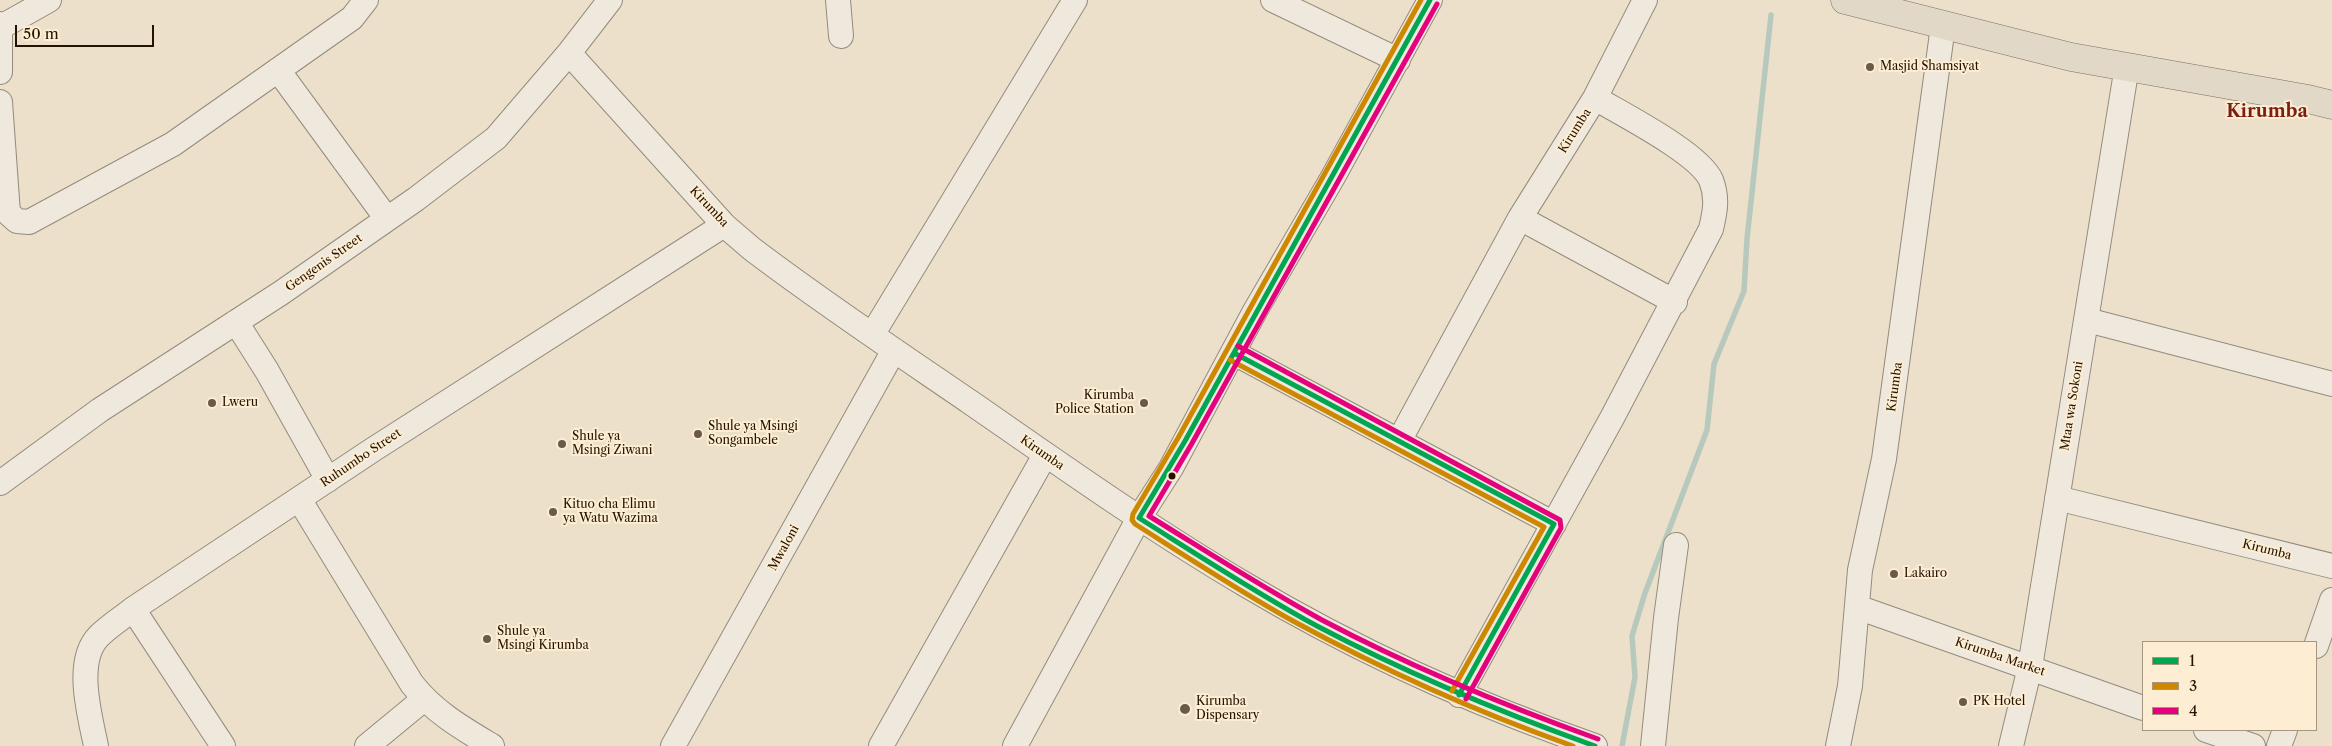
<!DOCTYPE html>
<html>
<head>
<meta charset="utf-8">
<style>
	body { margin:0 }
	#map { position:relative; width:2332px; height:746px; overflow:hidden; background:#ece0ca; font-family:"Libre Caslon Text",serif }
	canvas { display:block }
	.legend { position:absolute; left:2142px; top:641px; width:175px; height:90px; box-sizing:border-box; background:#fcedd3; border:1px solid #a6957f; margin:0; padding:6px 9px; list-style:none; font-size:15px; color:#251200 }
	.legend li { display:flex; align-items:center; gap:10px; height:25px }
	.legend b { width:25px; border:1px solid #a6957f }
	.scale { position:absolute; left:15px; top:25px; width:139px; height:22px; box-sizing:border-box; border:2px solid #251200; border-top:0; padding-left:6px; font-size:15px; line-height:18px; white-space:nowrap; color:#251200; -webkit-text-stroke:4px #fcedd3; paint-order:stroke }
</style>
</head>
<body>
<div id="map">
<canvas width="2332" height="746"></canvas>
<ul class="legend">
<li><b style="height:6px;background:#00a651"></b>1</li>
<li><b style="height:6px;background:#cd8800"></b>3</li>
<li><b style="height:6px;background:#e5007d"></b>4</li>
</ul>
<div class="scale">50 m</div>
</div>
<script>
const ctx = document.querySelector('canvas').getContext('2d');
ctx.lineJoin = 'round';
function strokePath(path, color, width, dash) { ctx.strokeStyle = color; ctx.lineWidth = width; ctx.lineCap = dash ? 'butt' : 'round'; ctx.setLineDash(dash || []); ctx.stroke(path); }
function drawText(font, color, halo, rows, align = 'center') {
  ctx.font = font + ' "Libre Caslon Text",serif'; ctx.lineWidth = 4; ctx.setLineDash([]); ctx.textBaseline = 'middle'; ctx.strokeStyle = halo; ctx.fillStyle = color; for (const [text, x, y, turn = 0] of rows) {
    ctx.save(); ctx.translate(x, y); ctx.rotate((+turn || 0) * Math.PI / 180); ctx.textAlign = isNaN(turn) ? turn : align; if (halo) ctx.strokeText(text, 0, 0); ctx.fillText(text, 0, 0); ctx.restore();
  }
}
strokePath(new Path2D(`
	M1622,746l13,-69 -3,-41 13,-43 62,-163 7,-66 30,-73 3,-52 24,-224`), '#b7c8bd', 5.5);
const minor = new Path2D(`
	M838,0l3,36
	M1273,0l125,60
	M0,24v48
	M1,27l48,-27
	M569,53l155,172 28,24c71,54 145,103 218,153 91,63 181,127 276,183 111,66 228,119 349,161
	M278,70l109,149
	M0,102l8,111 9,8 12,1 144,-78 179,-126 14,-18
	M1520,218l155,84
	M2087,320l245,64
	M236,322l31,49 61,109
	M872,335l203,-335
	M1234,353l320,171
	M1399,441l121,-223 75,-120 50,-98
	M0,483l100,-73 181,-117 135,-94 80,-61 73,-85 41,-53
	M2057,498l275,68
	M299,499l113,185c22,28 50,44 80,62
	M1857,607l286,101
	M133,609l90,137
	M2316,646l16,-46
	M1459,695l153,-277 99,-189c4,-17 7,-31 0,-49 -12,-27 -89,-66 -116,-82
	M2206,730l47,16
	M96,746c-6,-30 -22,-85 3,-110 10,-10 23,-18 34,-27l241,-160 350,-224
	M367,746l57,-47
	M673,746l221,-396
	M881,746l164,-291
	M1015,746l124,-228 32,-50 84,-157 78,-134 97,-177
	M1653,746l13,-128 10,-73
	M1838,746l12,-60 10,-116 24,-111 59,-433
	M2011,746l19,-79 97,-601
	M2279,746l6,-16`);
const major = new Path2D(`
	M1845,0l226,57 237,42 24,6`);
strokePath(minor, '#948b7c', 26);
strokePath(major, '#786f62', 29);
strokePath(minor, '#efe8dd', 24);
strokePath(major, '#e2d8c7', 28);
strokePath(new Path2D(`
	M1430,0l-245,441 -46,77c59,37 117,75 178,108 89,47 183,86 278,120
	M1234,353l320,171 -95,171`), '#00a651', 5);
strokePath(new Path2D(`
	M1421,0l-243,438 -45,76 -1,6 3,4c52,33 104,67 158,97 90,49 184,91 280,125
	M1230,360l314,167 -92,164`), '#cd8800', 5);
strokePath(new Path2D(`
	M1437,4l-246,441 -42,71c57,35 114,72 173,104 89,47 181,85 276,119
	M1238,346l322,174 1,8 -95,171`), '#e5007d', 5);
for (const [x, y, r, color] of [
	[1870,67,5,"#6b5a47"],
	[212,403,5,"#6b5a47"],
	[1144,403,5,"#6b5a47"],
	[698,434,5,"#6b5a47"],
	[562,444,5,"#6b5a47"],
	[1172,476,4.5,"#251200"],
	[553,512,5,"#6b5a47"],
	[1894,574,5,"#6b5a47"],
	[487,639,5,"#6b5a47"],
	[1963,702,5,"#6b5a47"],
	[1185,709,6,"#6b5a47"]
]) { const dot = new Path2D(); dot.arc(x, y, r, 0, 2 * Math.PI); ctx.fillStyle = color; ctx.fill(dot); strokePath(dot, '#fcedd3', 2); }
drawText('12px', '#251200', '#fcedd3', [
	["Masjid Shamsiyat",1880,67],
	["Kirumba",1134,396,"right"],
	["Police Station",1134,410,"right"],
	["Lweru",222,403],
	["Shule ya Msingi",708,427],
	["Songambele",708,441],
	["Shule ya",572,437],
	["Msingi Ziwani",572,451],
	["Kituo cha Elimu",563,505],
	["ya Watu Wazima",563,519],
	["Lakairo",1904,574],
	["Shule ya",497,632],
	["Msingi Kirumba",497,646],
	["Kirumba",1196,702],
	["Dispensary",1196,716],
	["PK Hotel",1973,702]
], 'left');
drawText('12px', '#251200', '#fcedd3', [
	["Kirumba",1575,131,-58],
	["Kirumba",709,207,47],
	["Gengenis Street",324,263,-35],
	["Kirumba",1895,387,-82],
	["Mtaa wa Sokoni",2072,406,-81],
	["Kirumba",1042,453,35],
	["Ruhumbo Street",361,458,-34],
	["Mwaloni",784,548,-61],
	["Kirumba",2267,550,14],
	["Kirumba Market",2000,657,19]
]);
drawText('bold 18px', '#7a1f14', '#fcedd3', [
	["Kirumba",2267,112]
]);
</script>
</body>
</html>
